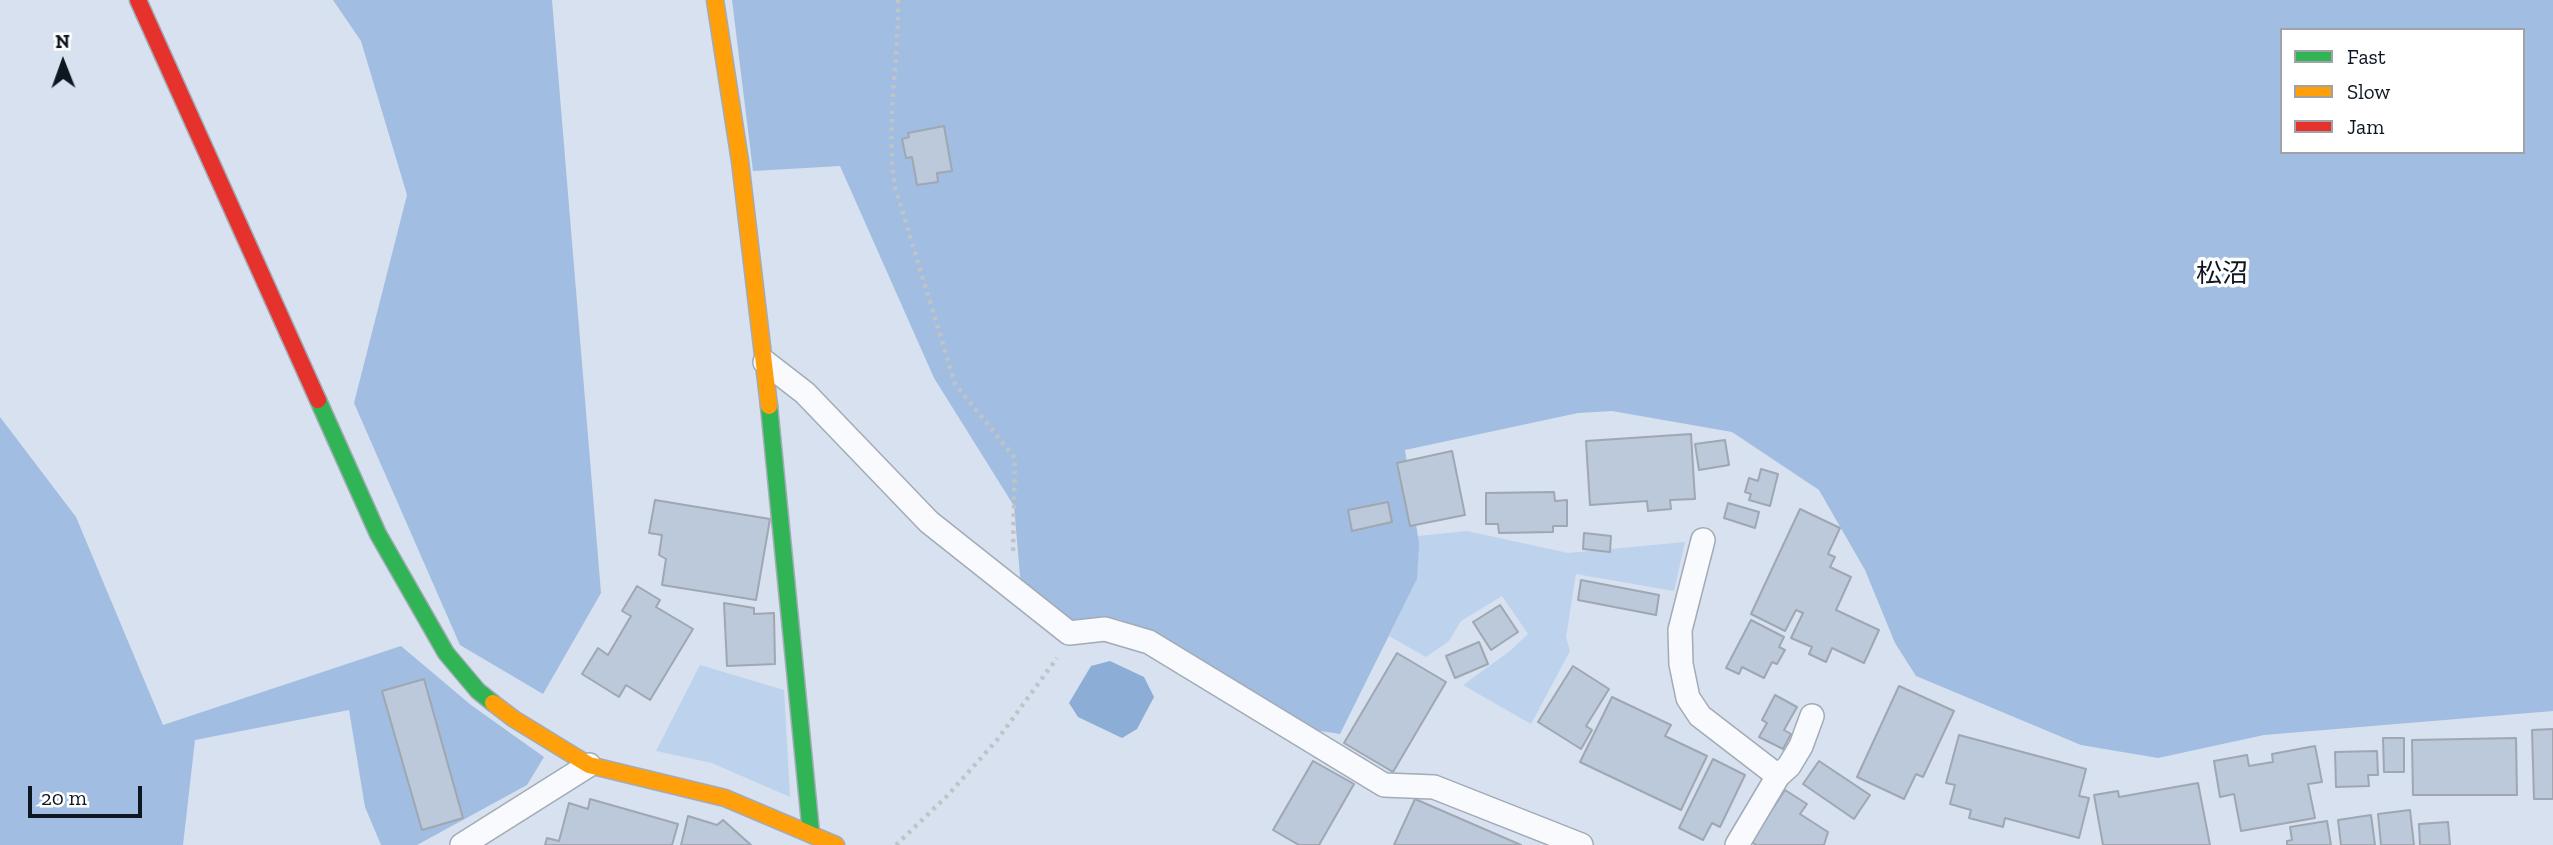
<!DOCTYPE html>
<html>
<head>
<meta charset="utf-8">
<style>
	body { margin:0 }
	#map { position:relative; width:2553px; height:845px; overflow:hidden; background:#d7e1ef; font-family:"Zilla Slab",serif }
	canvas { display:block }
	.legend { position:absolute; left:2280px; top:28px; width:245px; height:126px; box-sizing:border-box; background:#fff; border:2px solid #9fa2a6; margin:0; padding:9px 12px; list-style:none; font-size:21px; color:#0e1721 }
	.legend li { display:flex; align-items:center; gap:14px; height:35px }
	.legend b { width:35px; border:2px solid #9fa2a6 }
	.north { position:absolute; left:28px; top:28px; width:70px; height:70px; -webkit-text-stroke:5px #fff; paint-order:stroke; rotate:359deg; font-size:19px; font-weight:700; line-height:28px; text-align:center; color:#0e1721 }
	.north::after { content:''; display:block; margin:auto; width:24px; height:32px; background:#0e1721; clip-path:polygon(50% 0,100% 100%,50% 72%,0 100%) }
	.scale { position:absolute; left:28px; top:786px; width:114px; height:32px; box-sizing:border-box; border:4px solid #0e1721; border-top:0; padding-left:9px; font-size:21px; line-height:24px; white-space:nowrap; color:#0e1721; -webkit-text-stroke:5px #fff; paint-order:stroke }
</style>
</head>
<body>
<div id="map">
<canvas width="2553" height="845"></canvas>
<ul class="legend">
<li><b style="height:9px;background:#30b455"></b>Fast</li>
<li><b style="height:9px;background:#ff9f0a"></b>Slow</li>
<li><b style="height:9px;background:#e5322d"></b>Jam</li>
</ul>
<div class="north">N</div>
<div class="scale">20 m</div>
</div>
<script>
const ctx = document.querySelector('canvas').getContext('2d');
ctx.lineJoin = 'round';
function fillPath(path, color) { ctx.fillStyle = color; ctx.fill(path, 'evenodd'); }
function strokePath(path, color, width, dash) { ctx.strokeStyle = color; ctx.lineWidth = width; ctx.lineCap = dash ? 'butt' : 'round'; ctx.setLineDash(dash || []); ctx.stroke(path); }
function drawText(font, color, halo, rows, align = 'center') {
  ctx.font = font + ' "Zilla Slab","Noto Sans JP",serif'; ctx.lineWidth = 7; ctx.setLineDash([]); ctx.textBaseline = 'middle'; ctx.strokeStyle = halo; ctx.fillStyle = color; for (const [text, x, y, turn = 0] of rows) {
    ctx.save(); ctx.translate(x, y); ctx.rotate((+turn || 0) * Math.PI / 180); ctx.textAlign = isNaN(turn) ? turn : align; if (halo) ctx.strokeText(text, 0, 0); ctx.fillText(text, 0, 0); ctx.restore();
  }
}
fillPath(new Path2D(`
	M1467,531l101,22 117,-11 -11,49 -98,-17 -10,63 4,14 -39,73 -68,-39 47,-34 18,-17 -26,-38 -41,25 -12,20 -23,16 -37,-21 28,-57 1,-43z
	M700,665l84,25 6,107 -78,-34 -56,-12z`), '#bdd2ec');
fillPath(new Path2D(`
	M333,0h219l49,593 -58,101 -83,-49 -106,-242 53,-208 -46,-154z
	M732,0h1821v711l-289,24 -106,23 -77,-13 -165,-69 -21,-33 -30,-73 -46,-80 -87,-58 -120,-21 -34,2 -173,37 14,94 -2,35 -77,155 -26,-4 -157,-95 -39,-16 -51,2 -46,-34 -7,-81 -80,-128 -94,-212 -87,5zM2282,30h241v122h-241z
	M0,417l76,100 87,208 238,-79 70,59 73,52 -17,28 -110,60h-36l-16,-38 -16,-97 -154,30 -12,105h-183z`), '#a1bde1');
fillPath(new Path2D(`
	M1110,661l34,16 10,20 -17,32 -15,9 -44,-21 -9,-14 22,-37z`), '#8badd6');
const building = new Path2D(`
	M944,126l8,45 -15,2 1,9 -21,3 -5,-28 -6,1 -4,-19 7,-2 -1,-4z
	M1691,434l4,65 -25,1 1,9 -23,2 -1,-10 -57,4 -4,-64z
	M1725,440l4,25 -30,5 -4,-26z
	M1452,451l13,64 -55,11 -13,-63z
	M1761,469l17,5 -8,32 -21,-6 2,-6 -6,-2 4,-14 9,3z
	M1554,492l1,9 12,-1v26h-14v6l-54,1 -1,-9h-12v-31z
	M655,500l115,19 -14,81 -94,-15 4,-26 -7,-4 3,-20 -13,-2z
	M1388,502l4,20 -40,9 -4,-21z
	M1728,503l31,9 -4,16 -31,-10z
	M1800,509l40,19 -12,26 7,3 -5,10 21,10 -15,33 43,20 -15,33 -32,-15 -6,14 -17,-8 3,-7 -21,-9 12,-25 -7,-3 -11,21 -34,-17z
	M1584,533l27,3 -1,16 -27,-3z
	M1581,580l78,15 -3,20 -78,-15z
	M637,586l23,14 -4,7 37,22 -43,71 -24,-15 -7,12 -37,-23 16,-26 10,7 23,-39 -9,-5z
	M724,603l30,5v6l20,-1 1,51 -48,2z
	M1500,605l18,27 -27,18 -18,-28z
	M1751,620l33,17 -5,10 6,3 -8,14 -5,-2 -8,16 -22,-11 -3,7 -13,-6z
	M1479,642l9,22 -33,14 -9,-22z
	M1397,653l49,29 -53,90 -49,-29z
	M1573,666l36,23 -23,37 6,4 -11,19 -43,-27z
	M424,679l39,139 -41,12 -40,-139z
	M1899,686l55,25 -31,66 -7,-3 -12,25 -47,-22z
	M1775,695l22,12 -13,23 7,4 -8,15 -24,-12 8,-14 -5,-3z
	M1612,697l59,28 -6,11 42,20 -26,54 -101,-48z
	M2553,729v70h-19l-2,-69z
	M1959,735l127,34 -7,27 10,2 -10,40 -74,-20 -2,9 -34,-9 2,-8 -21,-6 5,-19 -9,-2z
	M2383,738h21v34h-20z
	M2516,738l1,57h-104l-1,-55z
	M2315,746l7,36 -14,2 7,34 -74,13 -7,-37 -14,3 -6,-36 33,-6 2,11 24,-4 -1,-8z
	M2377,751l1,24h-10l1,11 -33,1 -1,-35z
	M1713,759l32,16 -25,52 -8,-4 -9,17 -24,-12z
	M1313,761l41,23 -35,61h-20l-26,-15z
	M1819,761l51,34 -16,24 -51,-35z
	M2198,783l12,62h-107l-9,-50 24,-4 1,6z
	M1785,790l22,14 -7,10 28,18 -4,13h-68l-5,-4z
	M590,799l88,25 -6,21h-127l2,-7 12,3 10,-38 19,6z
	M1415,799l106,46h-127z
	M2410,810l4,35h-33l-3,-31z
	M2371,815l4,30h-34l-3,-25z
	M688,816l29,9 6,-5 28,25h-70z
	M2327,821l4,24h-44v-4l5,-1 -2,-13z
	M2448,822l2,23h-30l-1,-21z`);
fillPath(building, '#bcc9db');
strokePath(building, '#9ea7b2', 2);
const lane = new Path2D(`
	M765,362l40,31 124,129 140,111 36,-4 44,13 235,143 50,2 147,58
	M1703,540l-23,90 1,34 7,34 12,18 78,60
	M462,845l127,-80
	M1737,845l41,-69 11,-10 12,-20 11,-30`);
const fast = new Path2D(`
	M318,400l60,134 68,119 32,38 15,12
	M769,406l42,427`);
const slow = new Path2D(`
	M715,0l25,161 29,245
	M493,703l21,16 75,46 136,33 111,47`);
const jam = new Path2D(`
	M138,0l180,400`);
strokePath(lane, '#a2abb6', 26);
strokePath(fast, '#a2abb6', 19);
strokePath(slow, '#a2abb6', 19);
strokePath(jam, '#a2abb6', 19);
strokePath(new Path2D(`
	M898,0c1,63 -13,125 -3,187l60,197 60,74 -2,93
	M896,845l51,-49 50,-56 60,-82`), '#c0c4c8', 4.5, [3.5, 5]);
strokePath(lane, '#f9fafd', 23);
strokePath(fast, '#30b455', 16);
strokePath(slow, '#ff9f0a', 16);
strokePath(jam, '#e5322d', 16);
drawText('26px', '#0e1721', '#fff', [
	["松沼",2222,275]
]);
</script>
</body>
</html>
